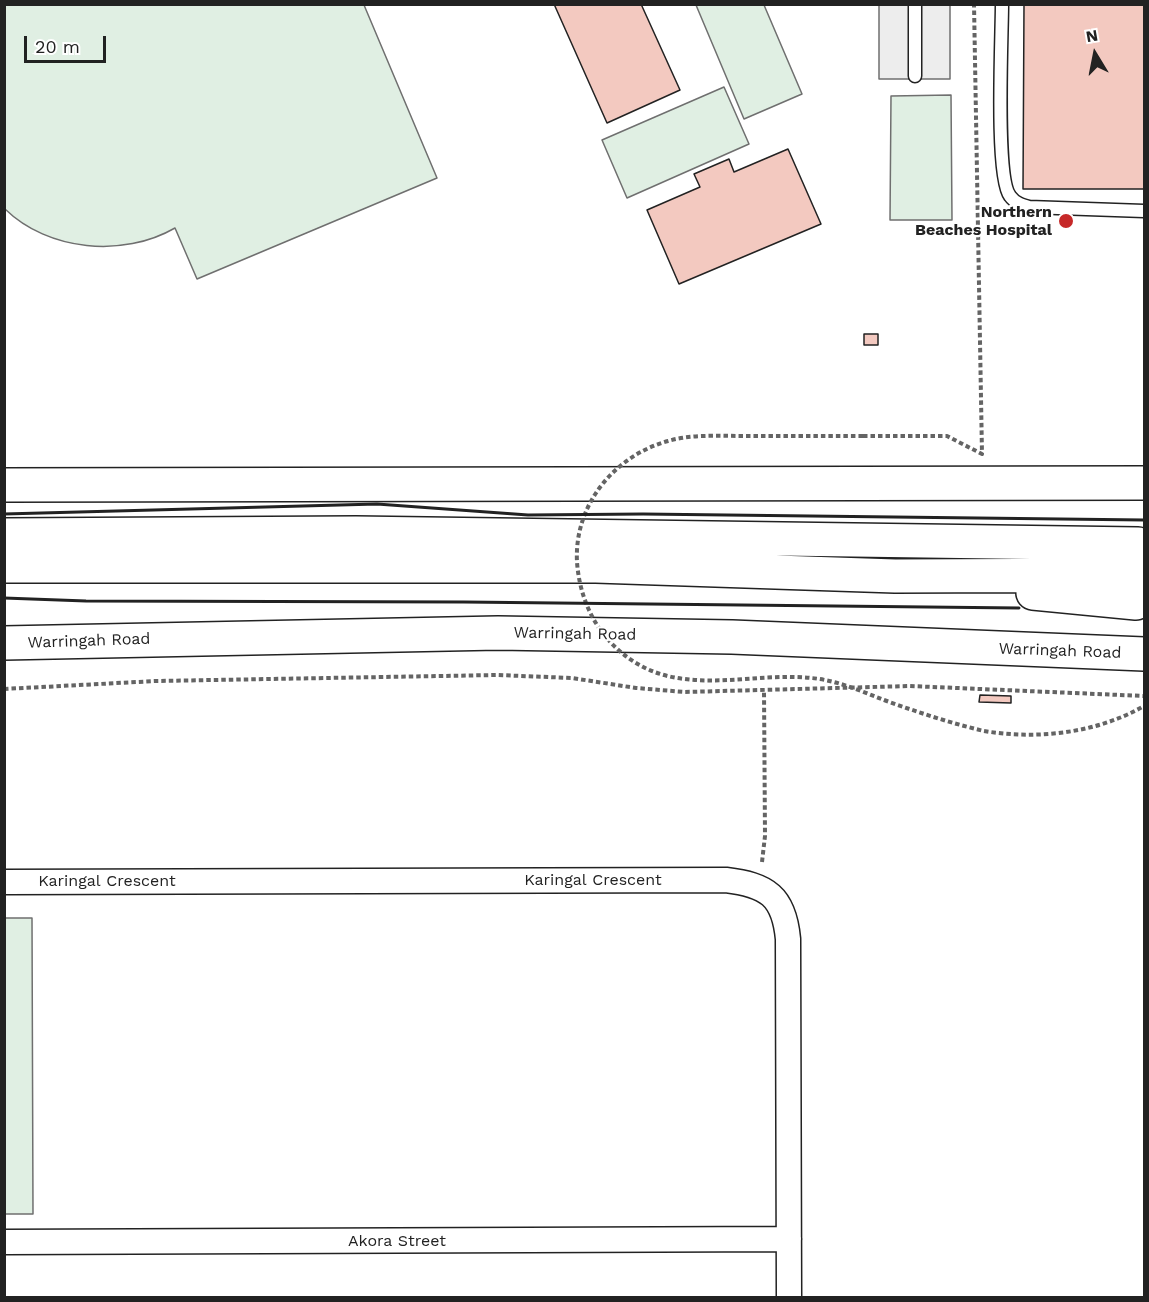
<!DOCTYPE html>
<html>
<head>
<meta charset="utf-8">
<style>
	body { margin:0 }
	#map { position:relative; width:1149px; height:1302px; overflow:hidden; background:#fff; font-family:"Work Sans",sans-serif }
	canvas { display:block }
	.frame { position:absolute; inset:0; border:6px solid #222; pointer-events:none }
	.north { position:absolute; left:1065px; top:24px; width:60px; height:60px; -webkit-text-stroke:4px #fff; paint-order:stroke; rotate:350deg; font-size:16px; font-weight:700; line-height:24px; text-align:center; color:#222 }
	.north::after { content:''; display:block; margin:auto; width:21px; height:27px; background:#222; clip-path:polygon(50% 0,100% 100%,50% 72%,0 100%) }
	.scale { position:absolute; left:24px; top:36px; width:82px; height:27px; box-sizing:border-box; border:3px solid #222; border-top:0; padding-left:8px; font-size:18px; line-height:21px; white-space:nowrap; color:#222; -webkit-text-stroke:4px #fff; paint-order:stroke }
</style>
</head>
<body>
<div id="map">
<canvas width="1149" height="1302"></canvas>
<div class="frame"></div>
<div class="north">N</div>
<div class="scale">20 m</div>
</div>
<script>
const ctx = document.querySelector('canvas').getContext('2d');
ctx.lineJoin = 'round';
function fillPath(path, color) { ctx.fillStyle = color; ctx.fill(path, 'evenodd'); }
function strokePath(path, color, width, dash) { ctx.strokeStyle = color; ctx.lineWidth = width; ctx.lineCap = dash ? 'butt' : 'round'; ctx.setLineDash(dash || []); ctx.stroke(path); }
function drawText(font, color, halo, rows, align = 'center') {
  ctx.font = font + ' "Work Sans",sans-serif'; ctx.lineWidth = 4.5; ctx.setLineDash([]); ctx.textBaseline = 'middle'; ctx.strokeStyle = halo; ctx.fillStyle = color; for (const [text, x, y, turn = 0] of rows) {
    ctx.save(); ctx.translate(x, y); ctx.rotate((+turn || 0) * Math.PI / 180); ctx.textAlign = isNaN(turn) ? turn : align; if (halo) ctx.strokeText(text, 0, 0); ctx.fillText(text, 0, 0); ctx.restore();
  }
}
const green = new Path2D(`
	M4,5h360l73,173 -240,101 -22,-51c-52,30 -127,23 -170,-19z
	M696,5h68l38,89 -58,25z
	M724,87l25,57 -122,54 -25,-58z
	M951,95l1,125h-62l1,-124z
	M5,918h27l1,296h-28z`);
fillPath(green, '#e0efe3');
strokePath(green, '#6f6f6f', 1.5);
const parking = new Path2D(`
	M879,5h71v74h-71z`);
fillPath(parking, '#ededed');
strokePath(parking, '#6f6f6f', 1.5);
const building = new Path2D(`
	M554,4h87l39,86 -73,33z
	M1024,4h120v185h-121z
	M788,149l33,75 -142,60 -32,-74 53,-23 -6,-13 35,-15 5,13z
	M864,334h14v11h-14z
	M980,695l31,1v7l-32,-1z`);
fillPath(building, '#f3c9c0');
strokePath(building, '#222', 1.5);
const lane = new Path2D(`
	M915,4v72
	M1002,4c0,33 -7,173 8,192 5,7 12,9 19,11l115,4`);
const street = new Path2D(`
	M4,882l722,-2c41,5 58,16 62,59l1,359
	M4,1242l785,-3`);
const primary = new Path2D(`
	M4,485l1140,-2
	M4,643l494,-10 234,4 412,17`);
const highway = new Path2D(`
	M4,535l352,-2 782,11
	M4,566h592l299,10 249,-1
	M1033,593l103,10`);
strokePath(lane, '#222', 15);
strokePath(street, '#222', 27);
strokePath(primary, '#222', 36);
strokePath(highway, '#222', 36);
strokePath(new Path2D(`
	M863,436h84l35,18 -8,-450
	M4,689l152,-8 341,-6 75,3 64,10 49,4 225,-6 234,10
	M984,731c54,9 113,2 160,-25
	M762,862l3,-26 -1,-146`), '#646464', 4, [4.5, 3]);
strokePath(lane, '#fff', 12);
strokePath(street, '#fff', 24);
strokePath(primary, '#fff', 33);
strokePath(highway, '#fff', 33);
strokePath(new Path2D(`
	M863,436c-40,0 -79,0 -118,0 -26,0 -53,-2 -77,5 -54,15 -94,64 -91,121 3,42 23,79 59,101 52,32 118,9 175,15 25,2 50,13 73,22 33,12 66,23 100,31`), '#646464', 4, [4.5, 3]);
strokePath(new Path2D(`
	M4,514l373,-10 151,11 115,-1 501,6
	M4,598l82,3 378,1 555,6`), '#222', 3);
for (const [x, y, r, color] of [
	[1066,221,8,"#c62828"]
]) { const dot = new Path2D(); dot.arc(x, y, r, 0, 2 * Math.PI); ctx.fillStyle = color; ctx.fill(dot); strokePath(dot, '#fff', 2); }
drawText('bold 16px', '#222', '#fff', [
	["Northern",1052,212],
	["Beaches Hospital",1052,230]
], 'right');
drawText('16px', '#222', '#fff', [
	["Warringah Road",575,634,1],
	["Warringah Road",89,641,-2],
	["Warringah Road",1060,651,2],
	["Karingal Crescent",593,880],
	["Karingal Crescent",107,881],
	["Akora Street",397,1241]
]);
</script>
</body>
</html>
